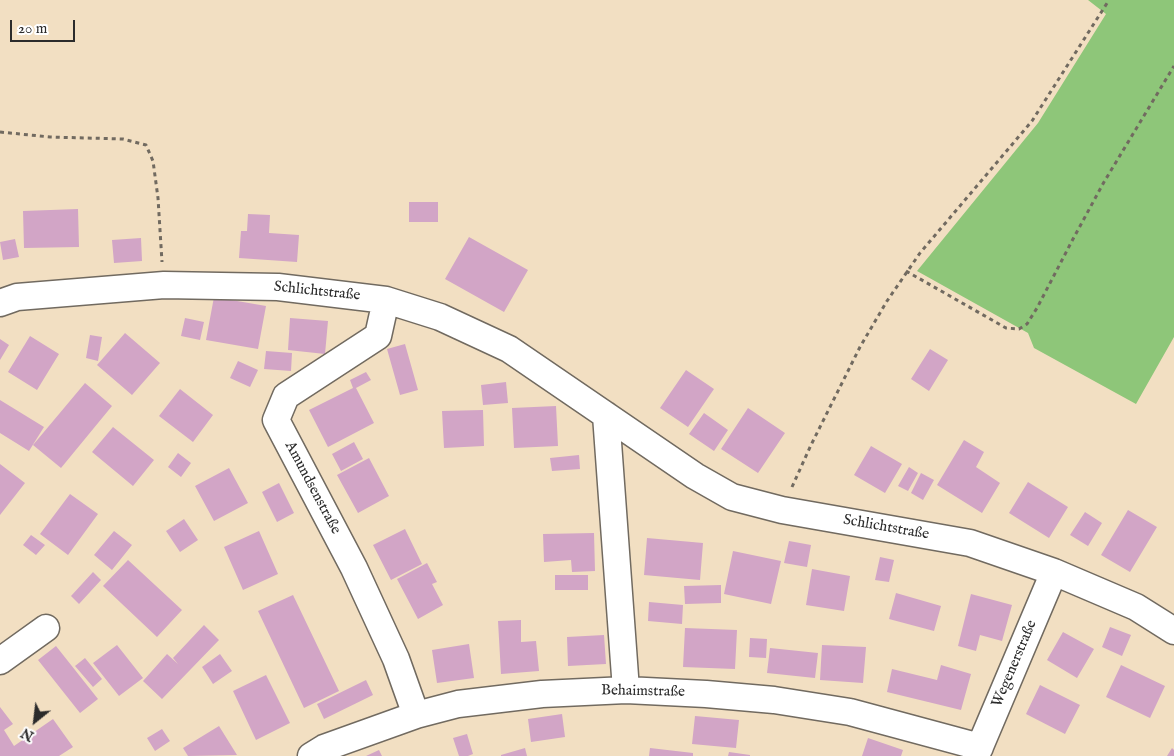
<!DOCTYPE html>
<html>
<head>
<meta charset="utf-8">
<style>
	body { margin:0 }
	#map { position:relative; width:1174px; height:756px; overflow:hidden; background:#f2dfc2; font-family:"IM FELL English",serif }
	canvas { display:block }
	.north { position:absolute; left:10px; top:696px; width:50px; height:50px; -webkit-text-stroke:4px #fff; paint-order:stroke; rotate:209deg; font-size:14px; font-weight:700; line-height:20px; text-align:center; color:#2b2b2b }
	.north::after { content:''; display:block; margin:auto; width:18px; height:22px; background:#2b2b2b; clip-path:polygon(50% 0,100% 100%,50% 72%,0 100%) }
	.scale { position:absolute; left:10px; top:20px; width:65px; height:22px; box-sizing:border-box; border:2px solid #2b2b2b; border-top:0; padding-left:6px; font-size:15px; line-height:18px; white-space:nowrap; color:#2b2b2b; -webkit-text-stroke:4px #fff; paint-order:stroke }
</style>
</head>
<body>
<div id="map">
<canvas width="1174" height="756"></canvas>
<div class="north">N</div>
<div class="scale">20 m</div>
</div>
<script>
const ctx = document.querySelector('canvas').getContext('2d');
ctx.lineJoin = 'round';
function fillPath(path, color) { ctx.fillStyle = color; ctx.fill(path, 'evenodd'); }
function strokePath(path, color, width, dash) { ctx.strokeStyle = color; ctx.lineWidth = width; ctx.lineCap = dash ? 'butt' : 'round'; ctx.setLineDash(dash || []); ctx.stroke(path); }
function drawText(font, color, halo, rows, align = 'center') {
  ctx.font = font + ' "IM FELL English",serif'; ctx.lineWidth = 4; ctx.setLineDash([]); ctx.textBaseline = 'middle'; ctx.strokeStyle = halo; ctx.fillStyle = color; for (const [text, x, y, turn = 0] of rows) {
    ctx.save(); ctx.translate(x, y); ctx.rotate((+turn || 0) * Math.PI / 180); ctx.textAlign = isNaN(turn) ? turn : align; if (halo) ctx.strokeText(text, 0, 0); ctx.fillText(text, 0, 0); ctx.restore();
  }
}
fillPath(new Path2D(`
	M1088,0h86v337l-38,67 -102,-56 -6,-15 -111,-62 121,-148 68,-109z`), '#8ec679');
fillPath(new Path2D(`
	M409,202h29v20h-29z
	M78,209l1,38 -55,1 -1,-37z
	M248,214l22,1 -1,18 30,2 -2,27 -58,-4 2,-27h6z
	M469,237l59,33 -24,42 -59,-33z
	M141,238l1,23 -28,2 -2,-23z
	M15,239l4,18 -16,3 -3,-18z
	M214,297l52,9 -8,43 -52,-9z
	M185,318l19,4 -4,18 -19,-4z
	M290,318l38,3 -3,33 -37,-4z
	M125,333l35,30 -28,32 -35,-30z
	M90,335l12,2 -4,24 -12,-3z
	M30,336l29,18 -22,36 -29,-18z
	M0,339l9,6 -9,15z
	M405,344l13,46 -18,5 -13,-46z
	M930,349l18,11 -19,31 -18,-12z
	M266,351l26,2 -1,18 -27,-2z
	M238,361l20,9 -8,17 -20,-9z
	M686,370l28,19 -26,38 -28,-19z
	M366,372l5,8 -15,8 18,35 -46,24 -19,-37 44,-22 -3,-8z
	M506,382l2,21 -25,2 -2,-20z
	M85,383l27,23 -51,62 -28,-23z
	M180,389l33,26 -20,27 -34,-26z
	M0,400l44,27 -15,24 -29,-18z
	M556,406l2,40 -44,2 -2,-40z
	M748,408l37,25 -27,40 -37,-24z
	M483,410l1,36 -40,2 -2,-37z
	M704,413l24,17 -14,21 -25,-17z
	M113,427l41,33 -21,26 -41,-34z
	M964,440l20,12 -8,15 24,16 -18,30 -45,-28z
	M354,442l9,17 -22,12 -9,-17z
	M871,446l31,18 -17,29 -31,-18z
	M178,453l13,10 -10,14 -13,-10z
	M579,455l1,14 -28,2 -2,-13z
	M369,458l20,38 -31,17 -21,-38z
	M0,464l25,19 -25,32z
	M909,467l9,6 -10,18 -10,-5z
	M229,468l19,35 -34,18 -19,-35z
	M921,473l13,7 -11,20 -12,-7z
	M1028,482l40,25 -19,31 -40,-25z
	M279,483l15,30 -17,9 -15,-30z
	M70,494l28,20 -30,41 -28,-21z
	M1128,510l29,17 -27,45 -29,-17z
	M1085,512l17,11 -14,23 -18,-11z
	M184,519l14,21 -18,12 -14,-21z
	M405,529l17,35 -31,16 -18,-35z
	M114,531l18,14 -20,25 -18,-15z
	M259,531l19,43 -35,16 -19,-43z
	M594,533l1,38 -23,1 -1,-12 -27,2 -1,-28z
	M31,535l14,10 -9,10 -13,-10z
	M647,538l56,5 -3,37 -56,-5z
	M789,541l22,4 -4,22 -23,-4z
	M733,551l48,10 -10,43 -47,-10z
	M880,557l14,3 -5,22 -14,-2z
	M128,560l54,50 -25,27 -54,-51z
	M427,563l10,19 -5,2 11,21 -25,14 -21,-40z
	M812,569l38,7 -6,35 -38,-6z
	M93,572l8,8 -22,24 -8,-8z
	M555,575h33v15h-33z
	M721,585v18l-36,1 -1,-18z
	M896,593l45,13 -7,25 -45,-12z
	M971,594l41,11 -10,36 -22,-6 -4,16 -18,-5z
	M293,595l46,96 -35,17 -46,-97z
	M649,602l34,3 -1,19 -34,-3z
	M521,620v22l15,-1 3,30 -38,3 -3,-53z
	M204,625l15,15 -57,59 -19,-18 24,-27 11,10 -5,-6z
	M1110,627l21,8 -9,21 -20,-9z
	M685,628l52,2 -2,39 -52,-2z
	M1063,632l31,17 -17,29 -30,-18z
	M604,635l2,29 -38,2 -1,-29z
	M750,638l17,1 -1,19 -17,-1z
	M469,644l5,34 -37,5 -5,-33z
	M117,645l26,33 -24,18 -26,-33z
	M822,645l44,2 -3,36 -43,-3z
	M56,646l42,53 -18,14 -42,-53z
	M770,648l48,5 -3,25 -48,-5z
	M220,654l12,17 -19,13 -11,-17z
	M85,658l17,21 -9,8 -18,-21z
	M941,665l30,9 -10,36 -74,-18 5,-23 45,11z
	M1121,665l44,21 -15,32 -44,-21z
	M266,675l24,48 -34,17 -23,-49z
	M366,680l7,15 -49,24 -7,-15z
	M1040,685l40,20 -15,29 -39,-20z
	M0,707l13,17 -9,6 10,16 39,-27 20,28 -14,9h-59z
	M562,714l3,23 -34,5 -3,-23z
	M695,716l44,4 -3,28 -44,-4z
	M219,726l18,29 -49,1 -5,-8z
	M162,729l8,12 -15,10 -8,-13z
	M467,734l6,20 -5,2h-9l-6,-18z
	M868,738l35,12 -2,6h-39z
	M525,748l2,8h-26v-1z
	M650,748l43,5v3h-44z
	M1172,748l2,2v6h-7z
	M379,750l3,6h-16z
	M729,752l21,3v1h-22z`), '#d2a5c6');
const minor = new Path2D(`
	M386,300l-8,36 -92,60 -10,24 78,148 42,91 20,56
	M0,303l17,-6 147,-12 114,2 108,13 54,17 69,32 186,127 37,21 50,13 188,33 84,29 82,35 38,24
	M606,415l20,275
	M0,661l46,-33
	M311,756l13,-8 92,-33 42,-11 84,-10 84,-4 80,4 68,6 76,12 130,35
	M976,756l78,-184`);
strokePath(minor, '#716a60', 29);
strokePath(new Path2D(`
	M0,132l50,5 73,2 23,6 7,16 5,37 4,64
	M906,271l100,57 13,1 8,-5 10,-16 36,-69 31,-57 70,-116
	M792,487l19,-42 49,-98 27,-46 33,-48 112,-132 77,-121`), '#716a60', 3, [4, 4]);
strokePath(minor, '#fff', 26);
drawText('15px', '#2b2b2b', '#fff', [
	["Schlichtstraße",317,292,6],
	["Amundsenstraße",312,488,62],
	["Schlichtstraße",886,528,10],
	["Wegenerstraße",1015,664,-67],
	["Behaimstraße",643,692,1]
]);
</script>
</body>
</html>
